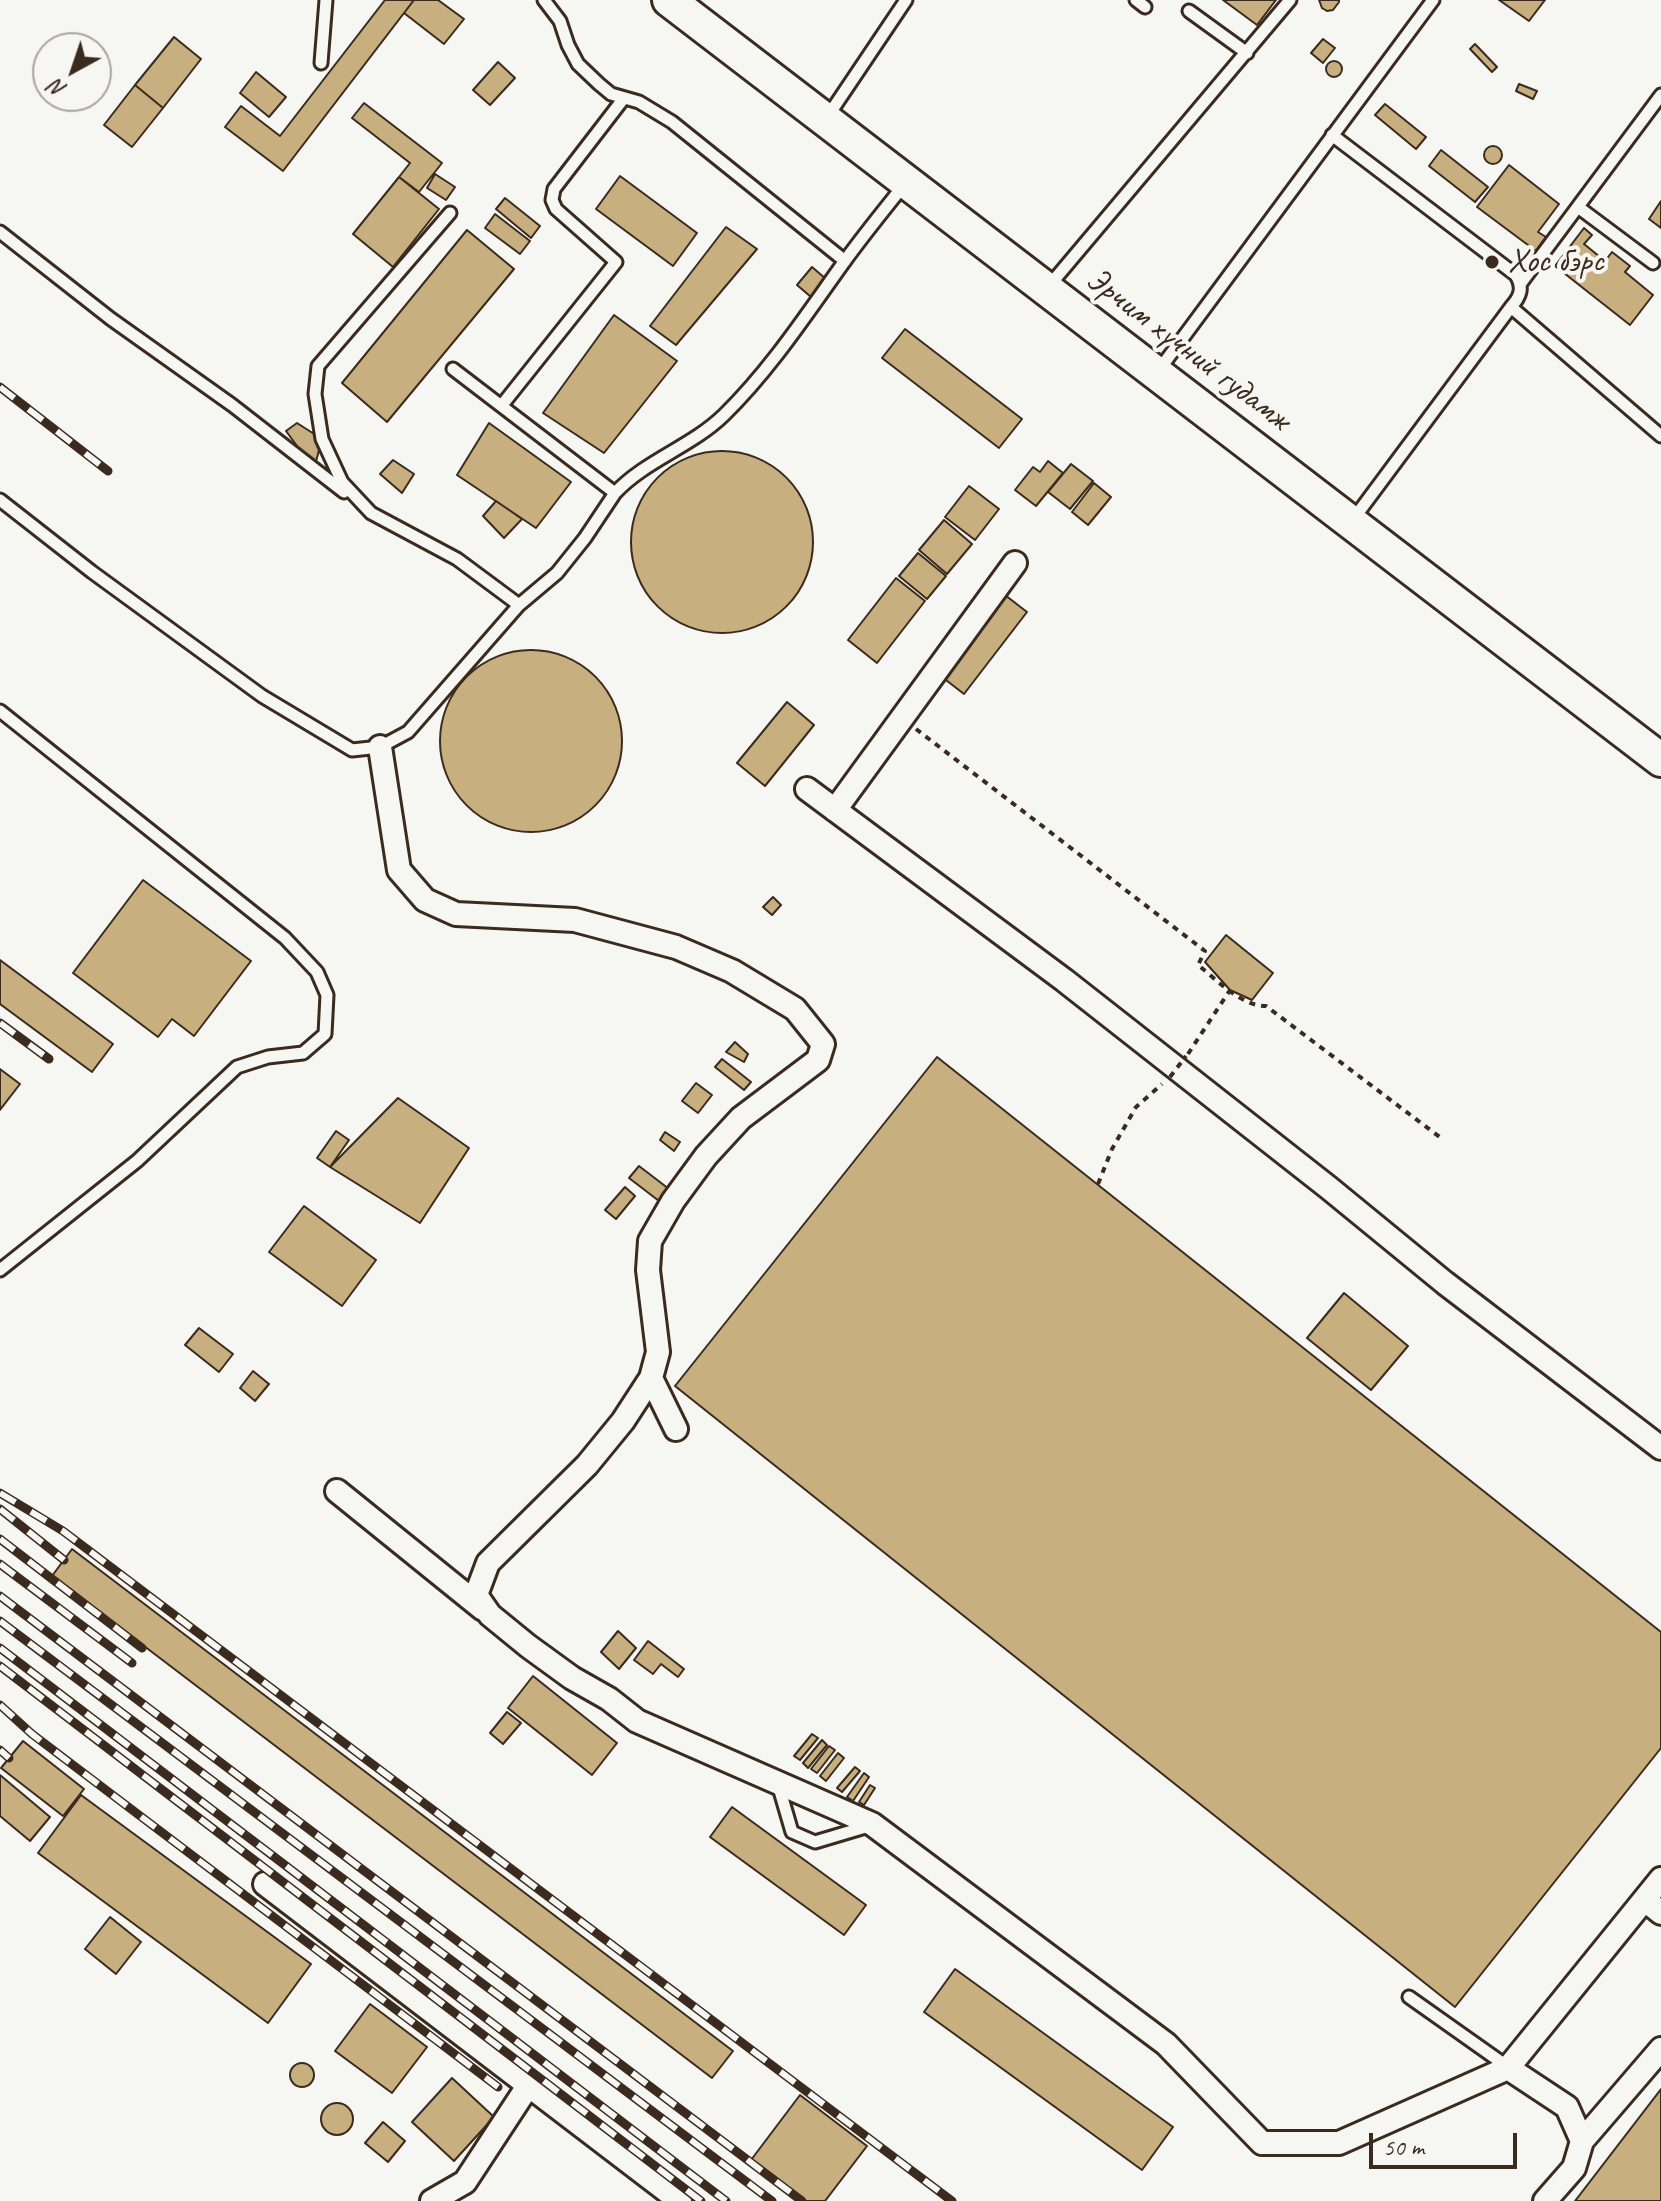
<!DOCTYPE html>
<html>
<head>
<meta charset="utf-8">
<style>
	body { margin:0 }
	#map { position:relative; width:1661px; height:2201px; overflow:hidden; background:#f6f6f2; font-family:Caveat,sans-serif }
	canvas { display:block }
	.north { position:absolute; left:32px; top:32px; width:80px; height:80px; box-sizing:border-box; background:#f6f6f2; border:2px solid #aba49d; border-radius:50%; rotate:220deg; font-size:22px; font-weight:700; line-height:32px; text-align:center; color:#3b2a1e }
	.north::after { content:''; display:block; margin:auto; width:28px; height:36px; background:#3b2a1e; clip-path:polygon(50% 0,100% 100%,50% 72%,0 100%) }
	.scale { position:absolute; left:1369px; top:2133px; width:148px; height:36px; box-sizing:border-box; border:4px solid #3b2a1e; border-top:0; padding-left:10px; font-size:24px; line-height:28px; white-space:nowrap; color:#3b2a1e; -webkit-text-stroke:6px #f6f6f2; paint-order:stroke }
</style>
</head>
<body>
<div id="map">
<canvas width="1661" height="2201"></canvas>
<div class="north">N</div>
<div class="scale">50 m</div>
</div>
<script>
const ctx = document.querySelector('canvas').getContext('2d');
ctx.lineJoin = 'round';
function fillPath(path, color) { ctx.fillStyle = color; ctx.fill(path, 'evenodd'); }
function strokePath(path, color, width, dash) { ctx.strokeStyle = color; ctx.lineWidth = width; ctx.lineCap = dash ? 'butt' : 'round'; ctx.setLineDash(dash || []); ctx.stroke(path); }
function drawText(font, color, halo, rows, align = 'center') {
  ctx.font = font + ' Caveat,sans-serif'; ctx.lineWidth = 8; ctx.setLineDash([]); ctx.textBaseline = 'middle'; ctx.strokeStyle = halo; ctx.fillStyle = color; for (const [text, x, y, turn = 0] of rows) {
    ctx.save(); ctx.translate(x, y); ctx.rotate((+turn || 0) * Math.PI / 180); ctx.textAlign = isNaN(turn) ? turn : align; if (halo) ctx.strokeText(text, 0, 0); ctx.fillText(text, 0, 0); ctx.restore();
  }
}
const building = new Path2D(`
	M385,0h29l-131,171 -58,-44 16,-21 39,30z
	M414,0h24l26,19 -20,25 -40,-31z
	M1223,0h53l-19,25z
	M1319,0h20v2l-6,8 -6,1 -5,-3z
	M1499,0h46l-16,21z
	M174,37l27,22 -38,49 -28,-23z
	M1323,39l12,9 -12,15 -12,-10z
	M1475,44l22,23 -5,5 -22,-23z
	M1326 69a8 8 0 1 1 16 0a8 8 0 1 1-16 0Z
	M498,62l17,16 -25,27 -17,-15z
	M256,72l30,25 -17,20 -29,-24z
	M1519,84l18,7 -4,8 -17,-8z
	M135,85l28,23 -31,39 -28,-22z
	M364,103l78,60 -23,29 -20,-15 11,-14 -58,-45z
	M1385,104l41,33 -10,12 -41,-34z
	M1484 155a9 9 0 1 1 18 0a9 9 0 1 1-18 0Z
	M1441,150l47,37 -13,15 -46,-36z
	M1509,165l50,39 -21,28 8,5 -10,14 -59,-44z
	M435,174l20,13 -9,13 -19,-12z
	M620,176l77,57 -24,33 -77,-57z
	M399,177l40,32 -46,58 -40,-33z
	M505,198l35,28 -9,12 -35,-29z
	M1661,201v27l-12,-9z
	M495,214l35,27 -10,13 -35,-26z
	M726,227l31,22 -81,96 -26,-19z
	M1584,228l8,7 -8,9 21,17 7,-9 18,14 -5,6 28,23 -23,30 -75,-59z
	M467,230l47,39 -127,153 -45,-39z
	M812,267l14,12 -15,18 -14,-12z
	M614,315l63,46 -73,92 -61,-40z
	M905,329l117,90 -23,29 -117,-90z
	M297,423l25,16 -8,30 -28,-38z
	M489,423l82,59 -35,46 -79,-53z
	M631 542a91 91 0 1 1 182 0a91 91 0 1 1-182 0Z
	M393,460l21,14 -12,19 -22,-19z
	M1048,461l15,12 -27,33 -21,-16 18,-23 7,5z
	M1071,464l22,17 -23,28 -22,-17z
	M1094,483l17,14 -23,28 -16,-13z
	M969,486l30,23 -24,31 -30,-23z
	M496,501l26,18 -18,19 -21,-22z
	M944,520l28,24 -25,30 -28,-24z
	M918,553l28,23 -19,23 -28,-23z
	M896,578l29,23 -48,62 -29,-23z
	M1005,595l22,17 -63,82 -22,-17z
	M440 741a91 91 0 1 1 182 0a91 91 0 1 1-182 0Z
	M787,702l27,23 -49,61 -28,-23z
	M143,880l108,81 -57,75 -22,-17 -14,18 -85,-64z
	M773,897l8,8 -9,10 -9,-8z
	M1226,935l47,38 -21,27 -22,-10 -25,-28z
	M0,960l113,84 -21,28 -92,-68z
	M735,1042l13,12 -4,8 -18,-10z
	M937,1057l724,575v116l-206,259 -780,-621z
	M722,1059l29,23 -7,8 -29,-23z
	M0,1069l20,15 -20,26z
	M696,1083l16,12 -14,18 -16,-12z
	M398,1098l71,50 -49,75 -90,-56z
	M336,1131l13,9 -19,27 -13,-9z
	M665,1132l15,10 -6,9 -14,-11z
	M639,1166l30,23 -10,12 -30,-23z
	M625,1187l10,9 -19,23 -11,-9z
	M304,1206l72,54 -34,46 -73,-54z
	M1344,1293l64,53 -37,44 -64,-52z
	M199,1328l34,26 -14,18 -34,-27z
	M253,1371l16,13 -14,17 -15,-13z
	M72,1549l661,502 -21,27 -660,-502z
	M618,1631l18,17 -17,21 -18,-17z
	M648,1641l36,28 -6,8 -17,-13 -8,10 -19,-14z
	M533,1676l84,67 -25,32 -84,-67z
	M507,1712l14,11 -18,21 -13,-11z
	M812,1734l6,4 -18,22 -6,-4z
	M822,1740l5,5 -19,23 -5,-5z
	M23,1741l61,48 -21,27 -62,-48z
	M829,1746l6,4 -18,23 -6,-4z
	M838,1753l6,5 -18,23 -6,-5z
	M855,1767l5,4 -18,21 -5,-4z
	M864,1773l5,4 -16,24 -6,-4z
	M0,1775l50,42 -20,24 -30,-25z
	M870,1785l5,3 -11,17 -5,-3z
	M81,1795l230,169 -43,59 -230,-170z
	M732,1807l134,98 -22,30 -134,-98z
	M110,1917l31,25 -25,32 -31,-25z
	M955,1969l218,158 -31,43 -218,-158z
	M370,2004l57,43 -35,46 -57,-42z
	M290 2075a12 12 0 1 1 24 0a12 12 0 1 1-24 0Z
	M452,2078l42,39 -40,44 -42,-39z
	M1661,2089v112h-86z
	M800,2095l67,51 -42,55h-20l-54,-41z
	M321 2119a16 16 0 1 1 32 0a16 16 0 1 1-32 0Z
	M383,2122l22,19 -17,21 -23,-19z`);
fillPath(building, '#c8af7f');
strokePath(building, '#3b2a1e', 2);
const service = new Path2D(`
	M544,0l16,21 8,24 10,19 21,20 12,10 28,8 33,20 173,139
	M1136,0l9,7
	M1189,11l58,42
	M321,63l5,-63
	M828,116l78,-116
	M1332,135l184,140c8,13 4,22 -5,32
	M1578,207l75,56
	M450,213l-132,153 -3,28 7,45 20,43 29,31 86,46 62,46
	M0,232l111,87 121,86 112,87
	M1521,283l140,-188
	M1049,286l241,-286
	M453,369l162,124c31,-33 76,-46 109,-78 46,-45 82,-100 120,-153 19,-26 39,-51 60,-77
	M1159,370l274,-370
	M502,405l114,-143 -60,-53 -4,-9 2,-11 70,-91
	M0,500l92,72 170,124 90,54 28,-3 28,-15 111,-127 38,-32 28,-35 30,-45
	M1352,521l159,-214 150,129
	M0,711l285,227 32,34 10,23 -2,39 -22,19 -35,4 -31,10 -100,94 -137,109
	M778,1784l14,48 23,10 57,-17
	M1409,1997l99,70`);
const minor = new Path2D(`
	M380,747l19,123 26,30 31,14 119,6 101,27 56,24 63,38 28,35 -5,16 -77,58 -35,38 -33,45 -23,40 -2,29 10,82 -7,26 25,51
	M807,789l257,191 265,208 116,95 216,165
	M835,810l180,-247
	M651,1378l-28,43 -36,44 -99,98 -12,32 14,20 38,31 44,32 37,21 28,22 235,103 294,220 96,99h77l169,-75 153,-189
	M337,1491l146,118
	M265,1884l415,317
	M1645,1900l16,13
	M1508,2068l59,39 15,34 -8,27 -29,33
	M1582,2141l79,-92
	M432,2201l33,-19 63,-96`);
const secondary = new Path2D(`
	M669,0l992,760`);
strokePath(service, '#3b2a1e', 17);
strokePath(minor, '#3b2a1e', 28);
strokePath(secondary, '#3b2a1e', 38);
strokePath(new Path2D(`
	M916,729l289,222 -7,14c19,15 43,41 68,41l175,132
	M1188,1054l42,-64
	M1098,1184l14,-35 24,-42 26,-23`), '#3b2a1e', 4, [6, 6]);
strokePath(service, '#f6f6f2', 11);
strokePath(minor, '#f6f6f2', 22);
strokePath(secondary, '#f6f6f2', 32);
const rail = new Path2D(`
	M0,387l108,84
	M0,1023l49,36
	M0,1493l63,38 889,670
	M0,1509l64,51
	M0,1539l142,109
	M0,1564l132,99
	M0,1596l802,605
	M0,1621l772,580
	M0,1648l726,553
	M0,1666l701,535
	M0,1705l32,29 466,353
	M0,1750l9,8`);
strokePath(rail, '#3b2a1e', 9);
strokePath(rail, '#f6f6f2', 6, [18]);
strokePath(new Path2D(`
	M1170,1077l16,-21`), '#3b2a1e', 4, [6, 6]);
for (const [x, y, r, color] of [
	[1492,262,8,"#3b2a1e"]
]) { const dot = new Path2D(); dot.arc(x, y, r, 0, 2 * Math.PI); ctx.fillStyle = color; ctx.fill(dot); strokePath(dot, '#f6f6f2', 3); }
drawText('34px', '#3b2a1e', '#f6f6f2', [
	["Хос бэрс",1508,262]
], 'left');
drawText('34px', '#3b2a1e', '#f6f6f2', [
	["Эрчим хүчний гудамж",1188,350,37]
]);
</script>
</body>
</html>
